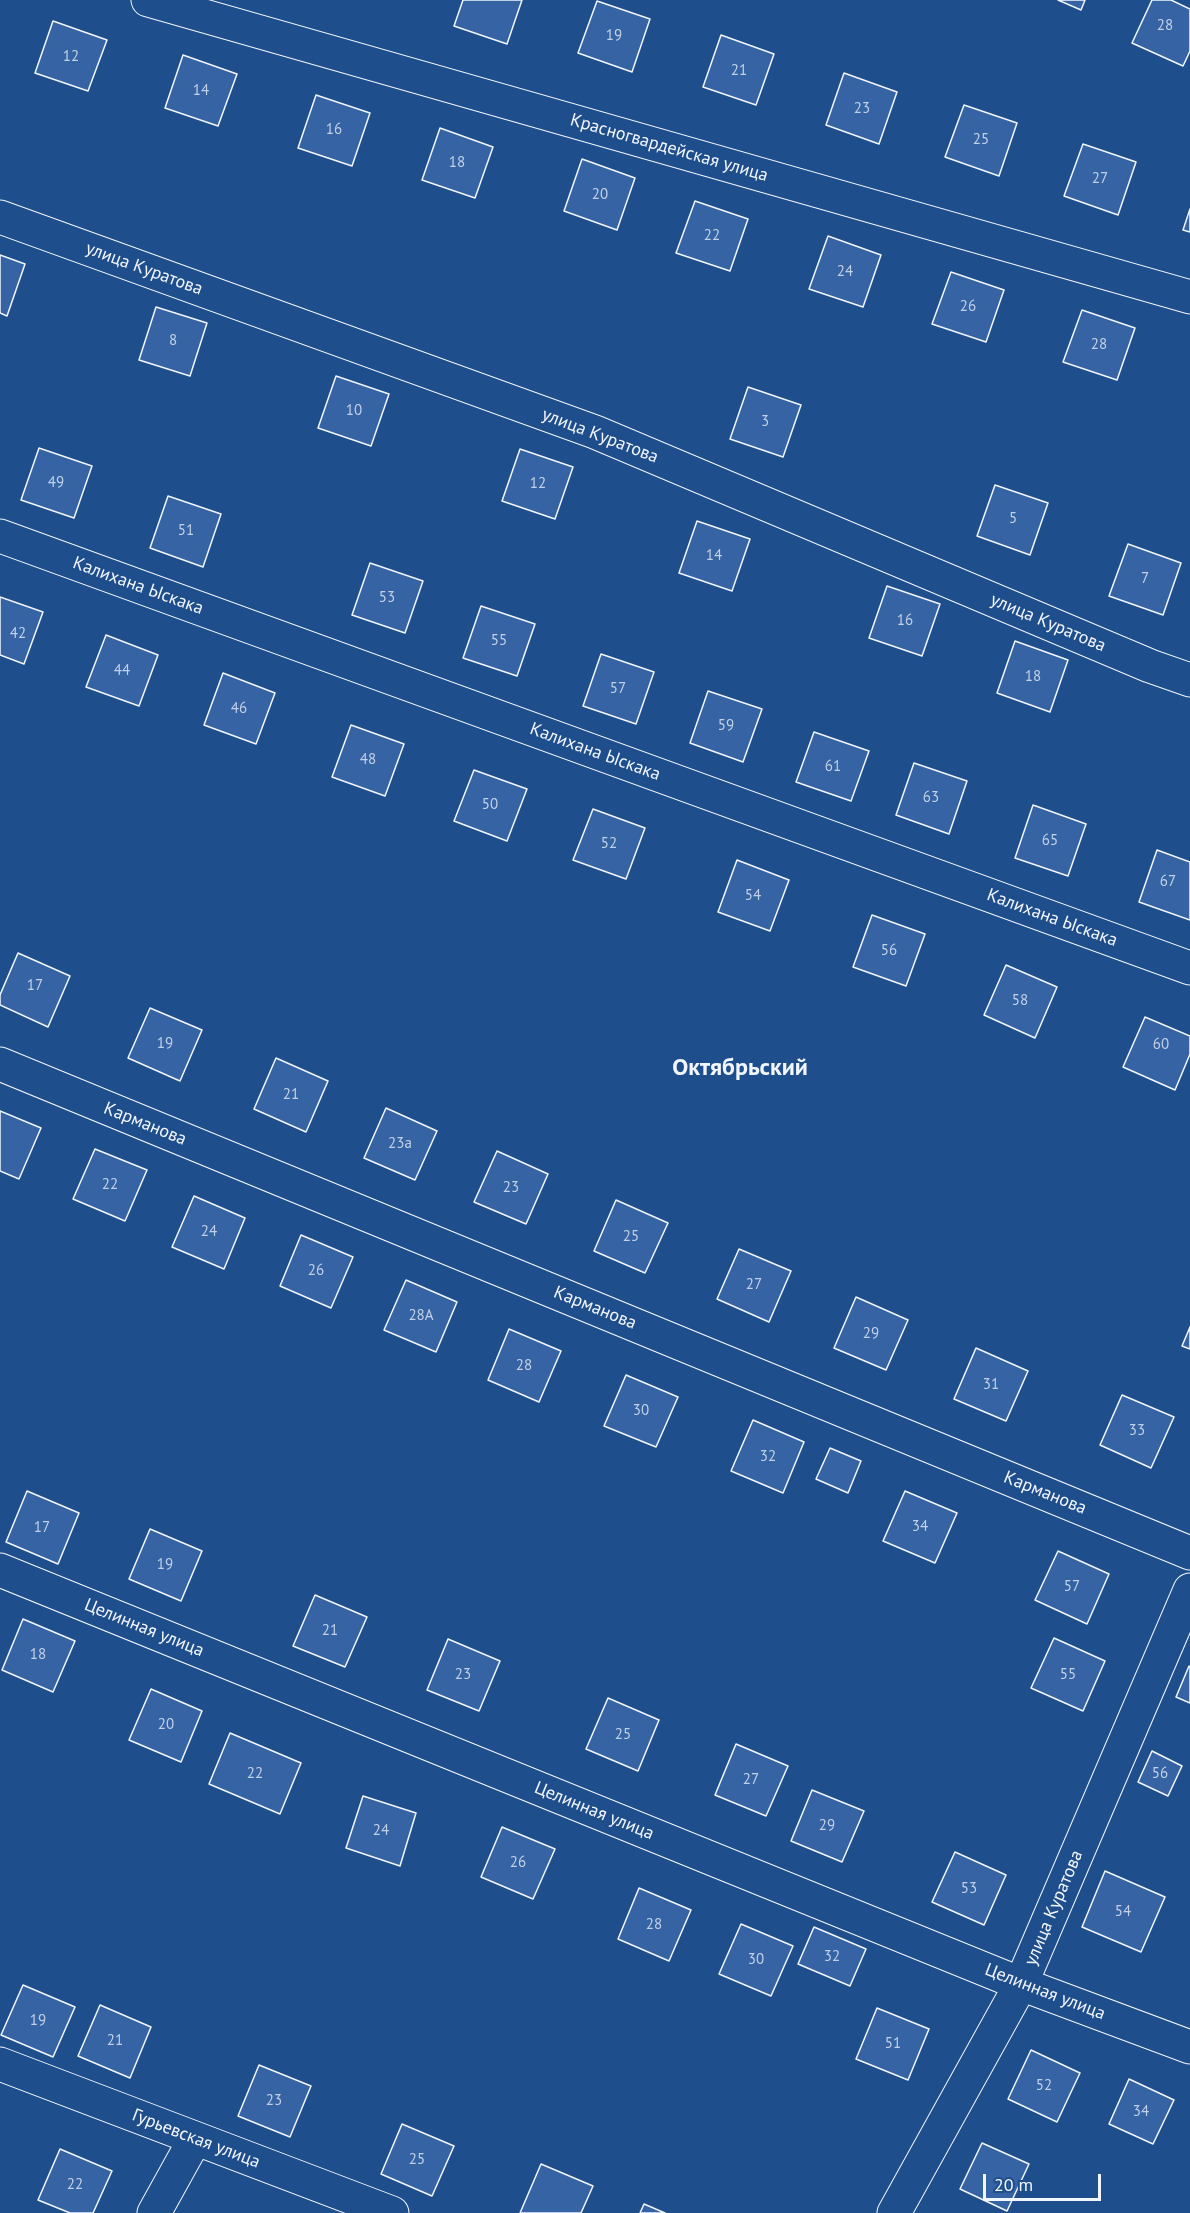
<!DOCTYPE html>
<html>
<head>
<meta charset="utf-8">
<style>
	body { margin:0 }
	#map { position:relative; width:1190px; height:2213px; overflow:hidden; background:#1f4e8c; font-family:"PT Sans",sans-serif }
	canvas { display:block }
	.scale { position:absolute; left:983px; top:2174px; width:118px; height:27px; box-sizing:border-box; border:3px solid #f2f6ff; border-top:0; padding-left:8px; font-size:18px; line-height:21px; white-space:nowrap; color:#f2f6ff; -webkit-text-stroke:4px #1f4e8c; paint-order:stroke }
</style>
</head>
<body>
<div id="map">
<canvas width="1190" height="2213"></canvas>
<div class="scale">20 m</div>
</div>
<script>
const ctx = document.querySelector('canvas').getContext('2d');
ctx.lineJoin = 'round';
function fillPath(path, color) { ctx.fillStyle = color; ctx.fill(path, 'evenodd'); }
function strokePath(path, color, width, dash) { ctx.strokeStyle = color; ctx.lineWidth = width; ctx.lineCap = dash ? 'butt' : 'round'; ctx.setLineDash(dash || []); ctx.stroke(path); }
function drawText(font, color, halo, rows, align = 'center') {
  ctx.font = font + ' "PT Sans",sans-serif'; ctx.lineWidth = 4.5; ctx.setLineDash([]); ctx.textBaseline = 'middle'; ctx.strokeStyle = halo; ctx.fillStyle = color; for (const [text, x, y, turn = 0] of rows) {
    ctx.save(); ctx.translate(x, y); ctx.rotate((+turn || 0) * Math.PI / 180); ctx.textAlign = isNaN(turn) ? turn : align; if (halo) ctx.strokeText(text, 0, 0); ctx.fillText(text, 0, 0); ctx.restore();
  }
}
const building = new Path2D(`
	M463,0h59l-15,44 -53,-18z
	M1058,0h27l-4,10z
	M1152,0h19l19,9v42l-7,15 -51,-23z
	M597,1l53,18 -18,53 -54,-19z
	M53,21l54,19 -19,51 -53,-18z
	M721,35l53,19 -18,51 -53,-18z
	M183,55l54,19 -19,52 -53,-18z
	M844,73l53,19 -18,52 -53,-19z
	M316,95l54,18 -18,53 -54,-18z
	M964,105l53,18 -18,53 -54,-19z
	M440,128l53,19 -18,51 -53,-18z
	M1083,144l53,18 -18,53 -54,-19z
	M582,159l53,19 -18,52 -53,-19z
	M695,201l53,18 -18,52 -54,-18z
	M1190,209v23l-7,-2z
	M828,236l53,19 -18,52 -54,-18z
	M0,255l25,9 -18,52 -7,-3z
	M951,272l53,18 -18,52 -54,-18z
	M156,307l51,16 -17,53 -51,-16z
	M1082,310l53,18 -18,52 -54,-18z
	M336,376l53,18 -18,52 -53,-18z
	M748,387l53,18 -18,52 -53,-18z
	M39,448l53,18 -18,52 -53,-18z
	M520,449l53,18 -18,52 -53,-18z
	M995,485l53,18 -18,52 -53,-19z
	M168,496l53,18 -18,53 -53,-19z
	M697,521l53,18 -18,52 -53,-18z
	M1128,544l53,19 -18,52 -54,-19z
	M370,563l53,18 -18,52 -53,-18z
	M887,586l53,18 -18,52 -53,-18z
	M0,597l43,15 -19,52 -24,-9z
	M481,606l54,18 -18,52 -54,-18z
	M106,635l52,20 -19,51 -53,-19z
	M1015,641l53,19 -18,52 -53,-19z
	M601,654l53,18 -18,52 -53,-18z
	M223,673l52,20 -19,51 -52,-19z
	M708,691l54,18 -19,53 -53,-19z
	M351,725l53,19 -19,52 -53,-19z
	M814,732l55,19 -18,50 -55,-19z
	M914,763l53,18 -18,53 -53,-19z
	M474,770l53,19 -20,52 -53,-20z
	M1033,805l53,19 -18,52 -53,-18z
	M593,809l52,19 -19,51 -53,-19z
	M1157,850l33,12v58l-51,-18z
	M737,860l52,20 -19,51 -52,-19z
	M872,915l53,19 -19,52 -53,-19z
	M18,953l52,23 -22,51 -48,-22v-10z
	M1006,965l51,22 -22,51 -51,-23z
	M150,1008l52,22 -22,51 -52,-23z
	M1145,1017l45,19v18l-15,36 -52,-23z
	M276,1058l52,23 -22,51 -52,-23z
	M386,1108l51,23 -22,49 -51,-22z
	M0,1111l41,17 -22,51 -19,-8z
	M95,1149l52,21 -22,51 -52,-22z
	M497,1151l51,23 -22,50 -52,-22z
	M194,1196l51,22 -21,51 -52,-22z
	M616,1200l52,23 -23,50 -51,-22z
	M301,1235l52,22 -22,51 -51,-22z
	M739,1249l52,22 -22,51 -52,-23z
	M406,1280l51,22 -21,50 -52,-22z
	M856,1297l52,23 -22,50 -52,-22z
	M1190,1327v22l-8,-3z
	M509,1329l52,22 -22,51 -51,-22z
	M976,1348l52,23 -22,50 -52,-22z
	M626,1375l52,22 -22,50 -52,-21z
	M1122,1395l52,22 -23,51 -51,-23z
	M753,1420l51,22 -21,51 -52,-22z
	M830,1448l31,13 -13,32 -32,-14z
	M27,1491l52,22 -21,51 -52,-22z
	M905,1491l52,22 -22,50 -52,-22z
	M150,1529l52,22 -21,50 -52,-22z
	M1058,1551l51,23 -22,50 -52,-24z
	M315,1595l52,22 -22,50 -52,-21z
	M23,1619l52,22 -22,51 -51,-22z
	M1054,1638l51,23 -22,50 -52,-23z
	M448,1639l52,22 -21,50 -52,-21z
	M1189,1666l1,1v36l-14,-6z
	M151,1689l51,22 -21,51 -52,-22z
	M608,1698l51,22 -21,51 -52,-22z
	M230,1733l71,30 -21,51 -71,-30z
	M736,1744l52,22 -22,50 -51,-21z
	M1152,1751l30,15 -14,30 -30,-14z
	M812,1790l52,21 -22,51 -51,-21z
	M363,1796l53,17 -16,53 -54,-18z
	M502,1827l53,22 -22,50 -52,-22z
	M955,1852l51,23 -22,50 -52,-23z
	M1105,1871l60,26 -24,55 -59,-25z
	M639,1888l52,22 -22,51 -51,-22z
	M741,1924l52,22 -22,50 -52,-22z
	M814,1927l52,22 -16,37 -52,-22z
	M23,1985l52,22 -22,50 -52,-22z
	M100,2005l51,22 -21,51 -52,-22z
	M877,2008l52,21 -21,51 -52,-21z
	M1031,2050l49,23 -23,49 -49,-23z
	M259,2065l52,21 -21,51 -52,-21z
	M1129,2079l45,21 -21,44 -44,-20z
	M402,2124l52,22 -22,50 -51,-22z
	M982,2143l47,21 -22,47 -47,-22z
	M60,2149l52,22 -19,42h-23l-32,-13z
	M541,2164l52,22 -12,27h-61z
	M644,2204l21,9h-25z`);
fillPath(building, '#3563a3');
strokePath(building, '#f2f6ff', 1.5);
const minor = new Path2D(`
	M148,0l1042,297
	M0,217l595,215 555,234 40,14
	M0,536l1190,432
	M0,1064l1190,489
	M0,1570l1021,414 169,63
	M0,2064l392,149
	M154,2213l41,-74
	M894,2213l127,-229 169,-394`);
strokePath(minor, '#f2f6ff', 35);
strokePath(minor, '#1f4e8c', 33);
drawText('15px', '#c3d1e8', null, [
	["28",1165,26],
	["19",614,36],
	["12",71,57],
	["21",739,71],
	["14",201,91],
	["23",862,109],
	["16",334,130],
	["25",981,140],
	["18",457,163],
	["27",1100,179],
	["20",600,195],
	["22",712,236],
	["24",845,272],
	["26",968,307],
	["8",173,341],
	["28",1099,345],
	["10",354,411],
	["3",765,422],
	["49",56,483],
	["12",538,484],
	["5",1013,519],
	["51",186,531],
	["14",714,556],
	["7",1145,579],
	["53",387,598],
	["16",905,621],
	["42",18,634],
	["55",499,641],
	["44",122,671],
	["18",1033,677],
	["57",618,689],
	["46",239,709],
	["59",726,726],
	["48",368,760],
	["61",833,767],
	["63",931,798],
	["50",490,805],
	["65",1050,841],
	["52",609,844],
	["67",1168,882],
	["54",753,896],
	["56",889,951],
	["17",35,986],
	["58",1020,1001],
	["19",165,1044],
	["60",1161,1045],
	["21",291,1095],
	["23а",400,1144],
	["22",110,1185],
	["23",511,1188],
	["24",209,1232],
	["25",631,1237],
	["26",316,1271],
	["27",754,1285],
	["28А",421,1316],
	["29",871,1334],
	["28",524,1366],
	["31",991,1385],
	["30",641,1411],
	["33",1137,1431],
	["32",768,1457],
	["34",920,1527],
	["17",42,1528],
	["19",165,1565],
	["57",1072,1587],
	["21",330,1631],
	["18",38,1655],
	["23",463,1675],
	["55",1068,1675],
	["20",166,1725],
	["25",623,1735],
	["22",255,1774],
	["56",1160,1774],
	["27",751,1780],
	["29",827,1826],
	["24",381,1831],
	["26",518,1863],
	["53",969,1889],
	["54",1123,1912],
	["28",654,1925],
	["32",832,1957],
	["30",756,1960],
	["19",38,2021],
	["21",115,2041],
	["51",893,2044],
	["52",1044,2086],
	["23",274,2101],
	["34",1141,2112],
	["25",417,2160],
	["22",75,2185]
]);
drawText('18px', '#f2f6ff', '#1f4e8c', [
	["Красногвардейская улица",669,148,16],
	["улица Куратова",144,269,20],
	["улица Куратова",600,436,21],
	["Калихана Ыскака",138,586,20],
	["улица Куратова",1048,623,23],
	["Калихана Ыскака",595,752,20],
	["Калихана Ыскака",1052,918,20],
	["Карманова",145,1124,22],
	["Карманова",595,1308,22],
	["Карманова",1045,1493,22],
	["Целинная улица",144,1628,22],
	["Целинная улица",594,1811,22],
	["улица Куратова",1054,1908,-67],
	["Целинная улица",1045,1992,21],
	["Гурьевская улица",196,2139,21]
]);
drawText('bold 24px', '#f2f6ff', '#1f4e8c', [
	["Октябрьский",740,1068]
]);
</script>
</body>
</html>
